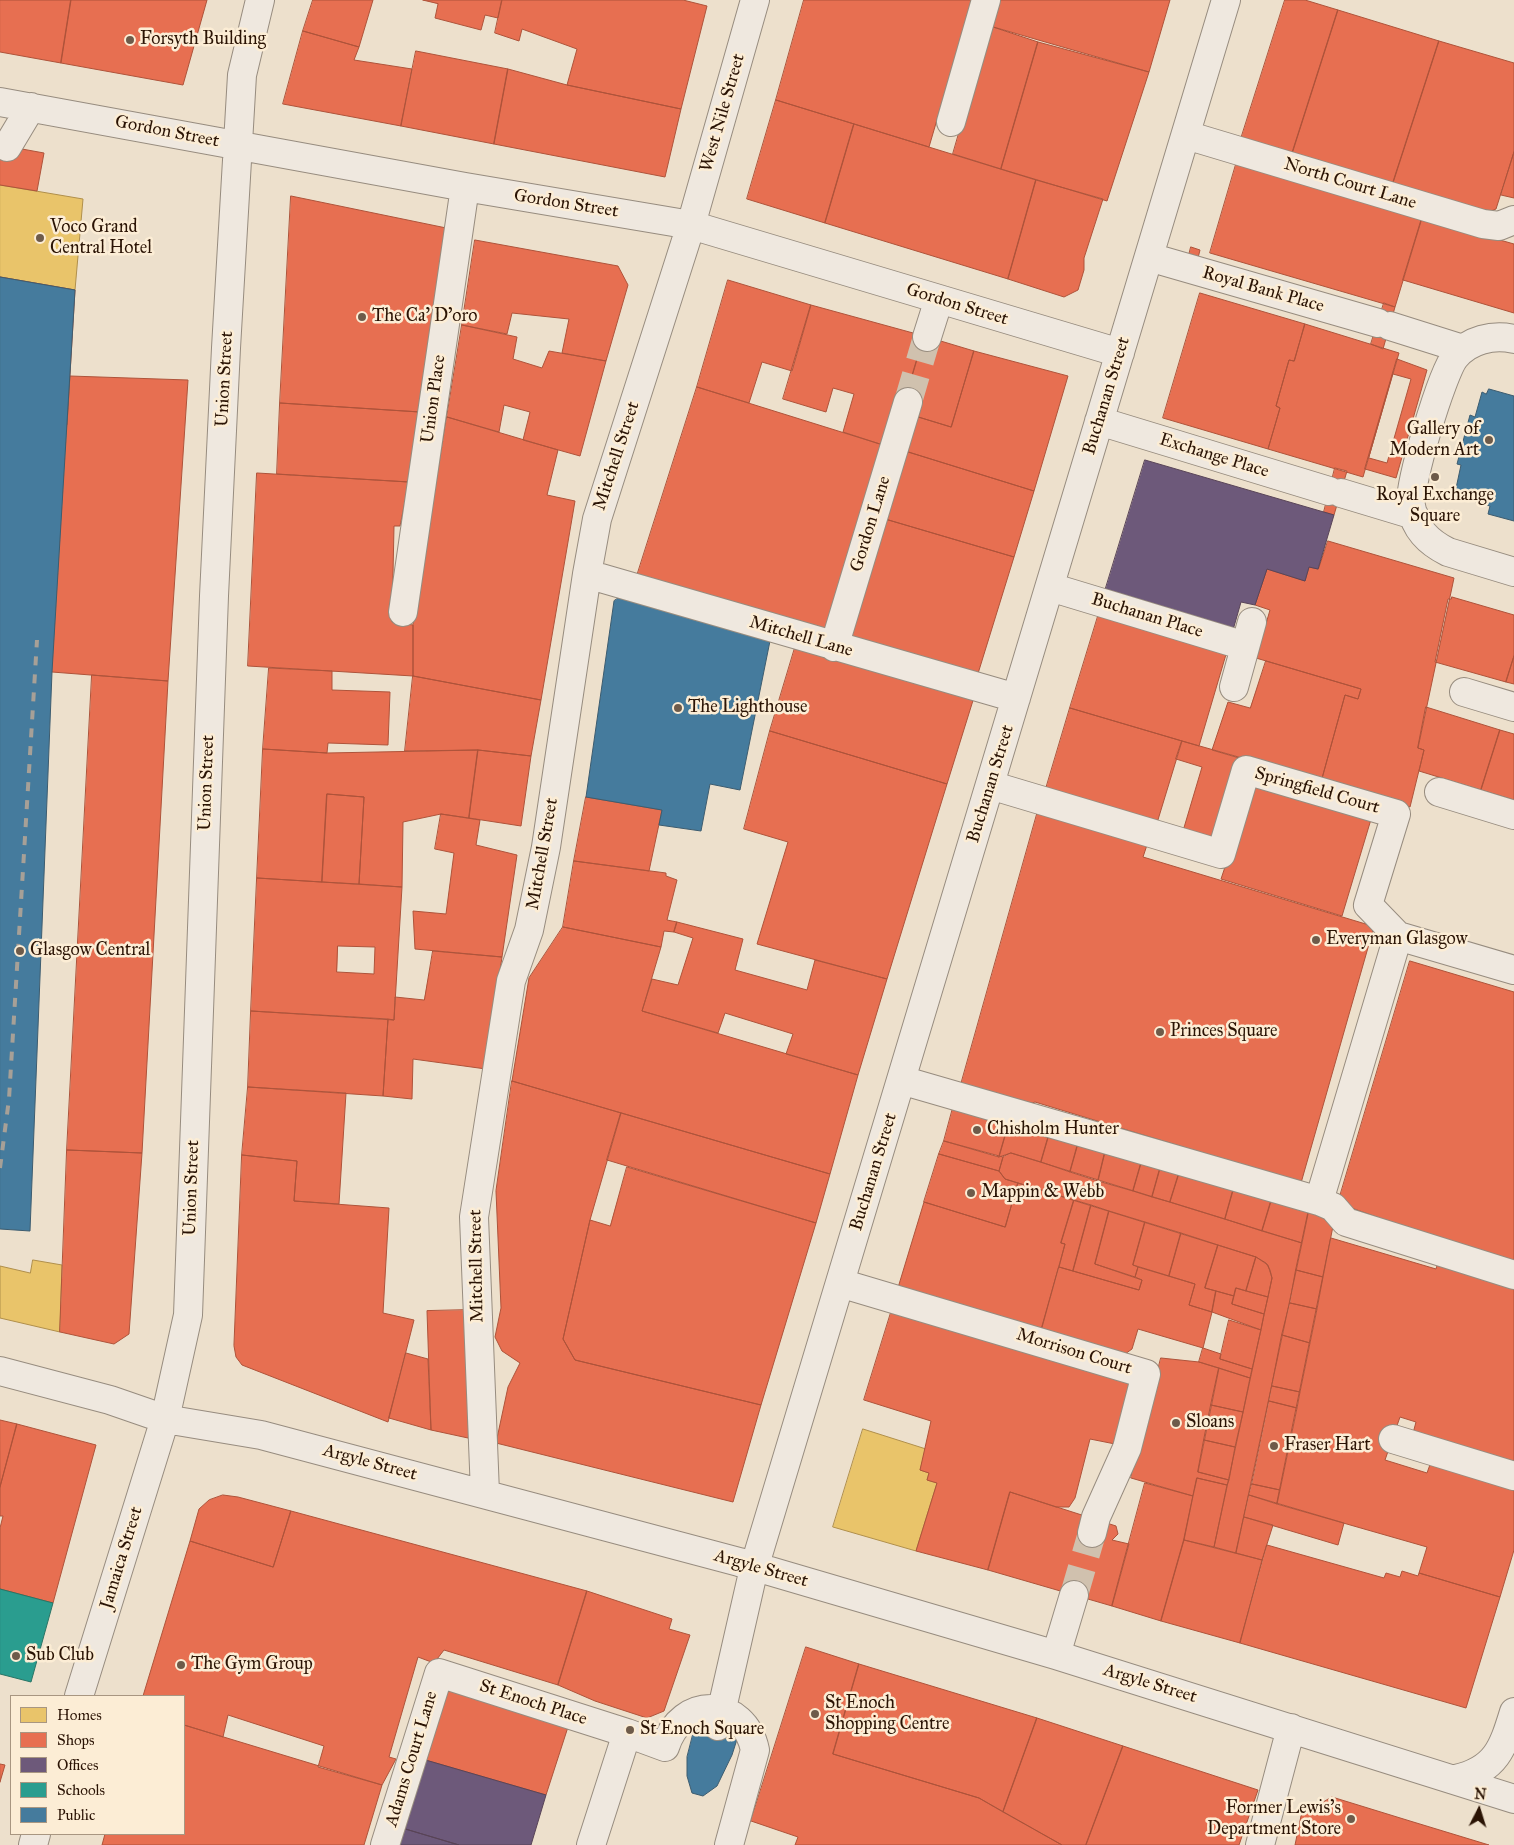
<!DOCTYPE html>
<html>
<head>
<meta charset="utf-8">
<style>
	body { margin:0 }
	#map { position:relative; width:1514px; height:1845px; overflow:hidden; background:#ede0cc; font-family:"IM FELL Great Primer",serif }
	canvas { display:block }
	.legend { position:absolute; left:10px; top:1695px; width:175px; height:140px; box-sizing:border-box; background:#fcedd5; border:1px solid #a89681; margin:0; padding:6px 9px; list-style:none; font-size:15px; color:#2a1304 }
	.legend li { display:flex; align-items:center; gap:10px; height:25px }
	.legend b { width:25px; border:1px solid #a89681 }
	.north { position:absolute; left:1454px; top:1785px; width:50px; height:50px; -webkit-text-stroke:4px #fcedd5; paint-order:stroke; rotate:5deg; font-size:14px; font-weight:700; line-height:20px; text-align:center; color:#2a1304 }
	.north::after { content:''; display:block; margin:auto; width:18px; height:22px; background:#2a1304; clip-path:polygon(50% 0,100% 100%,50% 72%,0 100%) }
</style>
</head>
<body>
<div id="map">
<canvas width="1514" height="1845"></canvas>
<ul class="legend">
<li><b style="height:14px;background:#e9c46a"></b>Homes</li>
<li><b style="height:14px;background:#e76f51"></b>Shops</li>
<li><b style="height:14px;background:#6d597a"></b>Offices</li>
<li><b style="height:14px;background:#2a9d8f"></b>Schools</li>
<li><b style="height:14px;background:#457b9d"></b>Public</li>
</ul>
<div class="north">N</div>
</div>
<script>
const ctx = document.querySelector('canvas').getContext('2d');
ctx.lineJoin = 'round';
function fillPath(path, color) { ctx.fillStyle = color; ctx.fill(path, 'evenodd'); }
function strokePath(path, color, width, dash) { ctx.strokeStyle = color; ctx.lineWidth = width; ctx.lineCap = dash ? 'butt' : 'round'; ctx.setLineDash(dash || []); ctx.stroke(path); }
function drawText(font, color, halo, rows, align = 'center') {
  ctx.font = font + ' "IM FELL Great Primer",serif'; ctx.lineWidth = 5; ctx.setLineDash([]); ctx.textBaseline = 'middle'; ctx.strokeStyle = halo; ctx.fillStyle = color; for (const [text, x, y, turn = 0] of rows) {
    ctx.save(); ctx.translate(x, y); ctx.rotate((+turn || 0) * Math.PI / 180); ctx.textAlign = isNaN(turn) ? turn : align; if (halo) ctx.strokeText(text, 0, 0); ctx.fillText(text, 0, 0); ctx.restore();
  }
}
const homes = new Path2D(`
	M0,185l83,14 -8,91 -75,-13z
	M33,1260l29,5 -2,67 -60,-14v-52l30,7z
	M863,1429l63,20 -6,21 9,3 -2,7 10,3 -21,68 -83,-24z`);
fillPath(homes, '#e9c46a');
strokePath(homes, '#b08f4b', 1);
const shops = new Path2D(`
	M0,0h71l-10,63 -61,-11z
	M71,0h136l-24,85 -122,-22z
	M313,0h60l-14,47 -56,-16z
	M423,0h79l-4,18 -13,-3 -4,15 -46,-12 3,-14z
	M502,0h181l24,6 -26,103 -114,-24 10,-36 -55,-20 -3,12 -24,-8z
	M804,0h168l-43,147 -153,-47z
	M998,0h172l-21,72 -159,-46z
	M1285,0h20l33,10 -47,147 -51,-15z
	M1338,10l101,31 -47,145 -101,-29z
	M990,26l48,16 -37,127 -48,-15z
	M303,31l56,16 -5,13 58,9 -11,57 -118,-22z
	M1439,41l75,22v89l-18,57 -10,4 -94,-27z
	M1038,42l111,30 -42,129 -106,-32z
	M416,51l92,18 -14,75 -93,-18z
	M508,69l59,16 114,24 -16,68 -171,-33z
	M776,100l78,24 -29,99 -78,-24z
	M854,124l182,56 -28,99 -183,-56z
	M0,145l44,8 -7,38 -37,-6z
	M1514,152v46l-13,-3z
	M1237,161l185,57 -27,89 -185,-54z
	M1036,180l67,19 -19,59v12l-6,20 -14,7 -56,-18z
	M291,196l165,34 -36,182 -140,-9z
	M1422,218l92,26v69l-111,-33z
	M475,240l143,26 10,19 -22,76 -44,-8 7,-34 -57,-6 -5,21 -45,-9z
	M1191,247l9,3 -2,8 -9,-3z
	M0,277l75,13 -8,135 -36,-4 -16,-6 -15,-11z
	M728,280l83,25 -19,66 -30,-9 -13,41 -52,-16z
	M1200,293l105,31 -11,37 -5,-1 -13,46 4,2 -12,41 -105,-31z
	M1384,303l11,4 -12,42 -12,-5z
	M811,305l113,31 -19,64 -22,45 -40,-13 11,-38 -21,-6 -7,24 -43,-13z
	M1305,324l94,29 -36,124 -95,-28 12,-41 -4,-2 13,-46 5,1z
	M462,325l55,12 -4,22 29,9 7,-17 57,10 -26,95 -57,-16 7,-28 -26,-7 -5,27 -52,-15z
	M924,336l50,15 -23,76 -36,-11 -10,-16z
	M974,351l94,25 -34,115 -129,-40 10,-35 36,11z
	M1397,359l30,11 -31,108 -31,-9z
	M1393,374l18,5 -24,84 -18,-5z
	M70,376l118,4 -20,301 -116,-9z
	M697,387l186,58 -53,191 -194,-57z
	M280,403l140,9 -11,70 -132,-8z
	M447,417l111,33 -11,45 28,6 -34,199 -128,-24v-51z
	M905,451l129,40 -20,66 -129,-38z
	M1335,468l12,3 -13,44 -10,-3z
	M257,473l152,9 -9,44h-6l-2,96 21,3v51l-165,-10z
	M885,519l129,38 -38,123 -128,-40z
	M1328,541l126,37 -36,170 6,2 -14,57 -89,-25 24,-87 13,4 3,-10 -105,-31 14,-48 -15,-5 12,-36 38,12 4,-14 9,2z
	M1452,597l62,18v41l-8,26 -71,-20 13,-63h3z
	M1099,613l128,38 -28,95 -129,-38z
	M797,641l178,53 -28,90 -177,-53z
	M1514,656v28l-8,-2z
	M1266,661l95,28 -3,10 -13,-4 -24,87 -109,-32 16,-48 22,6z
	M269,668l63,3v19l58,2 -2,53 -60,-2 -1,10 -64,-4z
	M92,675l76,6 -26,472 -75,-3z
	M413,676l128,24 -10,56 -53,-6 -73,1z
	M1426,707l74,23 -19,60 -62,-19 5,-21 -6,-2z
	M1070,708l112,33 -25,82 -112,-31z
	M1500,730l14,4v66l-33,-10z
	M770,731l177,53 -60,195 -130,-35 31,-102 -44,-13z
	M1182,741l60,17 -25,84 -34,-11 19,-64 -26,-8z
	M263,749l64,4 151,-3 -9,68 -28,-4 -38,8 -1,65 -43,-3 5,-87 -37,-3 -5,88 -65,-4z
	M478,750l53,6 -10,70 -52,-8z
	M1257,784l115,32 -30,100 -121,-37 30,-90z
	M327,794l37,3 -5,87 -37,-2z
	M586,797l76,13 -13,61 -75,-10z
	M1039,807l109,35 -5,15 226,68 4,5 -72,253 -266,-81 -14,5 -61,-19z
	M441,814l39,6 -4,25 41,10 -15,102 -87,-8 -2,-38 33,3 8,-61 -19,-4z
	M574,861l92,12v3l11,4 -10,40 10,2 -3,10 -10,-1 -3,16 -98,-20z
	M257,878l145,9 -8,133 -143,-9zM338,946l37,1 -1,27 -37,-2z
	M677,922l66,17 -8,31 72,20 8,-30 72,19 -29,96 -72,-21 7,-20 -68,-21 -7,20 -76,-22 10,-32 26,6 15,-47 -19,-6z
	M563,927l98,20 -19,64 216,64 -28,99 -318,-93 17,-103z
	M433,951l69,6 -16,112 -73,-10 -1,40 -29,-3 5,-77 6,1 1,-23 29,3z
	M1410,961l104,31v275l-176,-64z
	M251,1011l137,8 -5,77 -135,-9z
	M512,1081l109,32 -31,107 -27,119 12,21 186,45 -28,97 -237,-59 12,-56 12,-24 -18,-12 -7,-14 6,-29 -5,-117z
	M248,1087l98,6 -7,111 -45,-3 3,-40 -55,-6z
	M954,1104l56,15 -11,38 -55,-16z
	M621,1113l209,61 -14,49 -209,-63z
	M1010,1119l40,12 -9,31 -30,-9 -12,4z
	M1050,1131l29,9 -9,32 -29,-10z
	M1079,1140l27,8 -8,33 -28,-9z
	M944,1141l59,16 -4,14 -60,-17z
	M1106,1148l36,12 -9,31 -35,-10z
	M67,1150l75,3 -13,181 -15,10 -54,-12z
	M1011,1153l291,90 -66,310 -22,-6 58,-269 -4,-13 -12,-8 -251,-78 -6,-8 4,-14z
	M939,1154l60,17 6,8 13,4 -13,44 -81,-25z
	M242,1155l55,6 -3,40 95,7 -6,105 31,7 -26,102 -146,-57 -6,-8 -2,-11z
	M1142,1160l19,5 -9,32 -19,-6z
	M1161,1165l19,5 -10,32 -18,-5z
	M627,1167l189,56 -55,182 -186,-45 -12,-21 27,-119 20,6z
	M1180,1170l54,17 -9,32 -55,-17z
	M1018,1183l56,17 -13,43 4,1 -24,87 -144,-40 27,-89 81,25z
	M1234,1187l38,11 -10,33 -37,-12z
	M1272,1198l37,11 -7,34 -40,-12z
	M1074,1200l17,5 -18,66 -14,-4 6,-23 -4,-1z
	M1091,1205l18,6 -14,53 47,16 -3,10 -66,-19z
	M1309,1209l25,12 -11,56 -27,-7z
	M1109,1211l36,11 -12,43 5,2 -3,10 -40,-13z
	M1145,1222l36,11 -12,43 -36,-11z
	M1181,1233l37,12 -13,43 11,3 -4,21 -23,-7 6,-21 -26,-8z
	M1331,1238l105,31 2,-7 76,23v184l-102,-32 4,-15 -16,-5 -15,43 42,13 5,-14 82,24v67l-14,47 -81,-24 8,-26 -150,-43z
	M1218,1245l38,12 -10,34 -10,-3 -2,8 -29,-8z
	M1256,1257l10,6 4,7 2,8 -4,19 -22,-6z
	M1059,1267l80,23 3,-10 -7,-3 3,-10 57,17 -6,21 23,7 -9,36 -65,-19 -6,20 -7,5 -84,-23z
	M1296,1270l27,7 -6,32 -27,-6z
	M1236,1288l32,9 -4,17 -32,-10z
	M1216,1291l18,5 -2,8 32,10 -3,16 -49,-18z
	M1290,1303l27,6 -7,34 -28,-8z
	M893,1306l237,75 -15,63 -25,-5 -15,59 -6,9h-13l-46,-15 -22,78 -72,-19 21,-68 -10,-3 2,-7 -9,-3 11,-49 -67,-21z
	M468,1310l4,119 -4,9 -37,-8 -4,-119z
	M1229,1320l32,10 -9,39 -32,-10z
	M1282,1335l28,8 -10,49 -28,-6z
	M1203,1348l18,6 -1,5 32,10 -2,9 -51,-16z
	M406,1353l22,6 3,71 -42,-12z
	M1161,1358l38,4 20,6 -21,104 31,8 -2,5 -30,-7 -4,18 -62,-18z
	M1219,1368l31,10 -7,34 -32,-7z
	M1272,1386l28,6 -3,16 -28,-7z
	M1269,1401l28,7 -17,82 -28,-6z
	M1211,1405l32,7 -8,35 -31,-7z
	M0,1420l17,4 -17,63z
	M17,1424l79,21 -43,158 -53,-14v-61l3,-12h-3v-29z
	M1204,1440l31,7 -6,33 -31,-8z
	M1197,1478l30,7 -13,62 -30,-7z
	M1145,1483l48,13 -9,44 -23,81 -49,-15z
	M1252,1484l28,6 -3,14 -28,-9z
	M1010,1492l106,34 2,8 -6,6 17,4 -17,62 -124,-36z
	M223,1495l15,2 53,14 -18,56 -83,-26 9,-32 10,-9z
	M1249,1495l95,28 -6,22 -94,-28z
	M291,1511l296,80 -29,94 -114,-35 -10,13 -16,-6 -29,100 7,2 -14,26 -64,-18 6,-21 -96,-31 -5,22 -39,-12v-29h-41l47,-155 83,26z
	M1244,1517l29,8 -11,35 -26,-7z
	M1184,1540l78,20 -22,83 -79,-22z
	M1267,1545l117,33 2,-5 14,4 2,-6 16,5 1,-3 81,24 -34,111 -226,-65z
	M587,1591l85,28 -3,10 21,6 -26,76 -17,7 -52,-17 -37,-16z
	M806,1647l53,17 -26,90 146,44 83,47h-267l3,-8 -47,-16z
	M859,1664l178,54 -34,94 -24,-14 -146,-44z
	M445,1685l123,42 -22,68 -124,-36z
	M1037,1718l86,28 -37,99h-24l-59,-33z
	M184,1725l198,60 -18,60h-262l3,-11h79z
	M1123,1746l135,44 -19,55h-153z
	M0,1764l5,1 -5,17z
	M1332,1797l78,24 79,24h-194l6,-29z`);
fillPath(shops, '#e76f51');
strokePath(shops, '#ae533a', 1);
const offices = new Path2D(`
	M1145,460l189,55 -16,54 -9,-2 -4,14 -38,-12 -12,36 -14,-3 -8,28 -128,-39z
	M422,1759l124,36 -15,50h-72l-57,-17z
	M402,1828l57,17h-63z`);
fillPath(offices, '#6d597a');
strokePath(offices, '#594457', 1);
const schools = new Path2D(`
	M0,1589l53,14 -22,79 -31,-8z`);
fillPath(schools, '#2a9d8f');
strokePath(schools, '#2a7465', 1);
const public = new Path2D(`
	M0,277l75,13 -23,382 -22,559 -30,-2z
	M1489,389l25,7v125l-26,-7 2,-8 -34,-10 -1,-3 6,-28 -4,-1 13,-49 5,2 7,-25 4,2z
	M629,591l143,40 -32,159 -30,-6 -9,47 -42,-6 3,-15 -76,-13 28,-196z
	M697,1719l42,14 -7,22 -15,31 -14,10 -11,-3 -5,-17v-19z`);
fillPath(public, '#457b9d');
strokePath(public, '#3d5c6f', 1);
strokePath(new Path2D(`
	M908,402l19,-65
	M1074,1595l18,-62`), '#d0c1ae', 28, [28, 14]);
const minor = new Path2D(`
	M0,102l465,85 226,38 429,128
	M951,122l35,-122
	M1186,135l297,89 16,2 15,-6
	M7,147l24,-40
	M1149,257l229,66
	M1390,326l73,23
	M927,337l12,-38
	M1514,339c-21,-5 -45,1 -59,18 -13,16 -47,129 -44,149 4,23 17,36 37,46l66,20
	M1099,421l230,70
	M1341,493l73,22
	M587,574l429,124
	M1050,587l195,59
	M403,612l62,-425
	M834,647l74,-245
	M1234,687l18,-65
	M1464,692l50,15
	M990,785l231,69 25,-84 150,44 -28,91 30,31 116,34
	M1439,792l75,23
	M901,1080l418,121 14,6 13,15 168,53
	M1319,1201l79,-265
	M840,1283l306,91 -19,74 -31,69 -4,16
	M0,1371l110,29 55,19 96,16 478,127 317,93 458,144
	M1393,1439l121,37
	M485,1493l-11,-276 37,-236 18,-51 17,-83 41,-273 10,-55 94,-294 64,-225
	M1056,1655l18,-60
	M79,1696l86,-277 23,-104 26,-719 12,-248 16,-273 18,-75
	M718,1726l36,-158 472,-1568
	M1456,1779c40,-9 47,-31 58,-67
	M33,1845l3,-11
	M385,1845l54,-172 188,60
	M591,1845l36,-112 38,14c16,-52 79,-50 90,3l-26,95
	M1260,1845l31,-117`);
strokePath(minor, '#978c7f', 30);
strokePath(minor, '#efe8df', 28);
strokePath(new Path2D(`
	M0,1168l9,-69 28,-459`), '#a7a097', 4, [9, 9]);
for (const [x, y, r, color] of [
	[130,40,5,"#6e5b4a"],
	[40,238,5,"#6e5b4a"],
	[362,317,5,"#6e5b4a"],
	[1489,440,5,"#6e5b4a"],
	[1435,477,5,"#6e5b4a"],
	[678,708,5,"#6e5b4a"],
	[1316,940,5,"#6e5b4a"],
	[20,951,5,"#6e5b4a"],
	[1160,1032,5,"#6e5b4a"],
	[977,1130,5,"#6e5b4a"],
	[971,1193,5,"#6e5b4a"],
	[1176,1423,5,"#6e5b4a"],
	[1274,1446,5,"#6e5b4a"],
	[16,1656,5,"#6e5b4a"],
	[181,1665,5,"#6e5b4a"],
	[815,1714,5,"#6e5b4a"],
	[630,1730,5,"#6e5b4a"],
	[1351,1819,5,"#6e5b4a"]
]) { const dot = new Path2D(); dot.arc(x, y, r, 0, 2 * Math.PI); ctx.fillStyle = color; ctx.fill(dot); strokePath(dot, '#fcedd5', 2); }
drawText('18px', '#2a1304', '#fcedd5', [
	["Forsyth Building",140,40],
	["Voco Grand",50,228],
	["Central Hotel",50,249],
	["The Ca' D'oro",372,317],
	["Gallery of",1479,430,"right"],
	["Modern Art",1479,451,"right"],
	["Royal Exchange",1435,496,"center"],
	["Square",1435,517,"center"],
	["The Lighthouse",688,708],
	["Everyman Glasgow",1326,940],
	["Glasgow Central",30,951],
	["Princes Square",1170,1032],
	["Chisholm Hunter",987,1130],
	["Mappin & Webb",981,1193],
	["Sloans",1186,1423],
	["Fraser Hart",1284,1446],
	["Sub Club",26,1656],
	["The Gym Group",191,1665],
	["St Enoch",825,1704],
	["Shopping Centre",825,1725],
	["St Enoch Square",640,1730],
	["Former Lewis's",1341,1809,"right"],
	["Department Store",1341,1830,"right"]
], 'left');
drawText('18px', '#2a1304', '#fcedd5', [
	["West Nile Street",723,113,-74],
	["Gordon Street",167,132,11],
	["North Court Lane",1350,184,17],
	["Gordon Street",566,204,9],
	["Royal Bank Place",1263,290,16],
	["Gordon Street",957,305,17],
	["Union Street",225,379,-87],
	["Buchanan Street",1107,396,-73],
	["Union Place",434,399,-82],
	["Mitchell Street",617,456,-72],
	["Exchange Place",1214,456,17],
	["Gordon Lane",871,524,-73],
	["Buchanan Place",1147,616,17],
	["Mitchell Lane",801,637,16],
	["Union Street",207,783,-88],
	["Buchanan Street",991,784,-73],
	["Springfield Court",1317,791,16],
	["Mitchell Street",543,854,-80],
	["Buchanan Street",874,1172,-73],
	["Union Street",192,1188,-88],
	["Mitchell Street",477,1266,-91],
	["Morrison Court",1074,1352,17],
	["Argyle Street",370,1463,15],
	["Jamaica Street",122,1558,-73],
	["Argyle Street",761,1569,16],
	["Argyle Street",1150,1684,17],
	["St Enoch Place",533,1703,18],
	["Adams Court Lane",412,1759,-73]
]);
</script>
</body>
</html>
